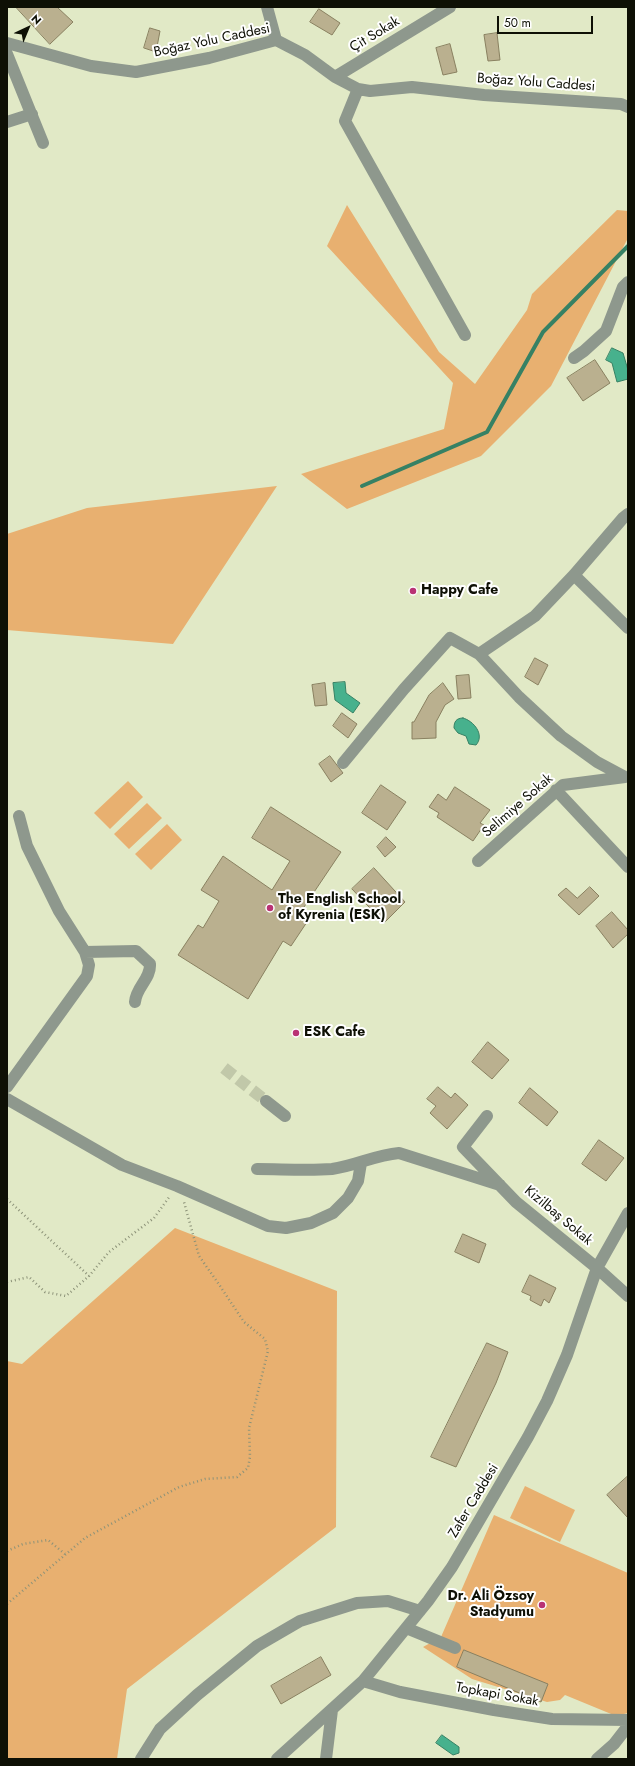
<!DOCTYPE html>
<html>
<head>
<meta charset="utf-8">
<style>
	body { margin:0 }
	#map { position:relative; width:635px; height:1766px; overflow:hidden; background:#e1e9c6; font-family:Jost,sans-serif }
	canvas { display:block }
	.frame { position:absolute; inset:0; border:8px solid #0e1005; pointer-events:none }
	.north { position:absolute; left:8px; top:8px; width:40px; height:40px; -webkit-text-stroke:3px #fff; paint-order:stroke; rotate:44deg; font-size:11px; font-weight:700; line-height:16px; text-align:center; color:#0e1005 }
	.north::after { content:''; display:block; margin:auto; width:14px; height:18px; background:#0e1005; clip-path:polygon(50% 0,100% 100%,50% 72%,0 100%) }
	.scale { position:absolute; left:497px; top:16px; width:96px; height:18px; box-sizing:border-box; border:2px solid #0e1005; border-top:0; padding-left:5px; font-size:12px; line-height:14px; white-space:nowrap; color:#0e1005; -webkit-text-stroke:3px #fff; paint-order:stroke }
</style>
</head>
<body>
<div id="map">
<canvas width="635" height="1766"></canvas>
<div class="frame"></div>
<div class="north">N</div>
<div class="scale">50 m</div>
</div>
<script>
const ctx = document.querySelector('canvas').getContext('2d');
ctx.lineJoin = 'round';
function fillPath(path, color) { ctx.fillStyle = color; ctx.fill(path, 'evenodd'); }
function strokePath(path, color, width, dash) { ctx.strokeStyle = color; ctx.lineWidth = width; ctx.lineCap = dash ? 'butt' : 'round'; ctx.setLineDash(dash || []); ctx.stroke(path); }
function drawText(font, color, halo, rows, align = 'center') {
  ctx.font = font + ' Jost,sans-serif'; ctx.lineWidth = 4; ctx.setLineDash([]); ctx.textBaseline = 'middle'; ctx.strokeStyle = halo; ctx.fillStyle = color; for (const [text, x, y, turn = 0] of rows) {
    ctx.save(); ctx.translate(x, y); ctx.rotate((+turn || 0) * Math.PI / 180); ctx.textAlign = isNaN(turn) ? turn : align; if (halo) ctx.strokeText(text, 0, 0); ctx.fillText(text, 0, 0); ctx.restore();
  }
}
fillPath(new Path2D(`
	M347,205l92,147 36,32 52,-74 5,-16 85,-84 11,1v27l-77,148 -70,70 -134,53 -46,-35 143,-45 9,-46 -126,-137z
	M277,486l-104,158 -166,-14v-96l80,-26z
	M128,781l15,16 -33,32 -16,-16z
	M147,803l15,15 -33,31 -15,-15z
	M167,824l15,16 -31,30 -16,-16z
	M175,1228l162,63 -1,236 -209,162 -10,70h-110v-398l15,3z
	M525,1486l50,24 -15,32 -50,-24z
	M494,1515l134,58v140l-12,3 -51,-21 -5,5 -13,2 -75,-23 -49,-32 18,-10z`), '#e8b070');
const water = new Path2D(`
	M612,348l11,5 5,17v9l-11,3 -5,-19 -6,-3z
	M345,682l1,11 14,10 -7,10 -18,-13 -2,-17z
	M463,718c11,3 22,17 13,27l-7,-1 -3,-8 -8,-3 -4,-5c0,-6 2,-10 9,-10z
	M442,1735l17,12v6l-6,2 -17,-12z`);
fillPath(water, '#47b18d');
strokePath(water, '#368164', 1);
strokePath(new Path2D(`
	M362,486l125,-54 56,-100 85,-86`), '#368164', 4);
const building = new Path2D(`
	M16,7h41l16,15 -23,22z
	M319,9l21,14 -8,12 -22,-13z
	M150,28l10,3 -4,21 -12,-4z
	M497,33l3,27 -12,1 -4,-26z
	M450,44l7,28 -14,3 -7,-27z
	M595,360l15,23 -27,18 -16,-23z
	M535,658l13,7 -10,20 -13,-8z
	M469,675l2,23 -13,1 -2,-23z
	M325,683l2,22 -12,1 -3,-21z
	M443,683l11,16 -9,6 -9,17v16l-24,1v-17h2l15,-27z
	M342,713l15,11 -9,14 -15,-12z
	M330,756l13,17 -12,9 -12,-18z
	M381,785l25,17 -19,28 -25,-17z
	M455,787l35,23 -10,13 4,2 -11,16 -36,-24 2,-4 -10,-6 9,-13 8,6z
	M271,807l70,45 -39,58 9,6 -20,30 -8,-5 -35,58 -70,-44 20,-30 5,3 16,-27 -18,-11 22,-34 49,34 18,-29 -38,-23z
	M386,837l10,10 -11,10 -8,-10z
	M374,868l31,34 -21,21 -32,-34z
	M590,887l9,9 -20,19 -21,-20 8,-7 11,10z
	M612,912l16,18v4l-15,14 -17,-22z
	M488,1042l21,18 -17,19 -20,-17z
	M438,1087l13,11 4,-5 13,12 -21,24 -17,-16 6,-7 -9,-7z
	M530,1088l28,24 -11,14 -28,-23z
	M599,1140l25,18 -18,23 -24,-17z
	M463,1234l23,10 -7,19 -24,-11z
	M530,1275l26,13 -7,15 -5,-4 -3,7 -11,-6 1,-4 -9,-4z
	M487,1343l21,9 -12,31 -40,84 -25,-10z
	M628,1476v42l-21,-23z
	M464,1650l84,34 -7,18 -84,-35z
	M321,1657l10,18 -50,29 -10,-18z`);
fillPath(building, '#bab08f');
strokePath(building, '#898060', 1);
strokePath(new Path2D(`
	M224,1068l42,33`), '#c1c8a9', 12, [12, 6]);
strokePath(new Path2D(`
	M7,1199l82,77
	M7,1282l22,-5 16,15 21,4 23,-20 20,-24 45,-34 16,-22
	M7,1551l16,-7 25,-4 17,14
	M7,1604l78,-66 94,-51 26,-8 32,-2 11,-9 2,-11 -1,-29 19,-77 -3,-12 -21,-17 -28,-42 -17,-24 -15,-54`), '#8c9278', 2.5, [1, 3]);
strokePath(new Path2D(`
	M267,7l9,33
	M7,43l84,23 45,6 73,-14 67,-18 29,15 30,22 23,12 12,2 42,-4 72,8 137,9 7,3
	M7,54l36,89
	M335,77l115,-70
	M358,89l-13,32 120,214
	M7,122l25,-8
	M574,358l10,-7 22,-20 17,-44 5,-5
	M574,575l54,53
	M479,654l56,-38 39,-41 49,-57 5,-4
	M343,763l61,-74 46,-51 29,16 40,43 42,39 36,26 28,15
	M556,790l72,77
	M478,861l85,-76 62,-8
	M85,952l51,-1 14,13c1,15 -14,23 -15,38
	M7,1087l80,-111 2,-11 -4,-13 -26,-41 -32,-65 -8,-30
	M7,1099l115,66 55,21 91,40 18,2 25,-5 22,-10 15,-15 10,-17 3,-18
	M266,1101l19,15
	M487,1116l-24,31 53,55 81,66 31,28
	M257,1169c24,0 51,2 75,0 23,-3 43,-14 67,-16l101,32
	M406,1628l49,20
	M363,1681l37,11 94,18 58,9 76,1
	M141,1759l19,-30 37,-34 60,-49 43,-25 57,-18 31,-2 32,10
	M277,1759l86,-78 65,-80 24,-34 76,-130 19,-36 20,-46 30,-87 31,-55
	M326,1759l6,-49
	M597,1759l17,-15 14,-18`), '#8e988d', 12);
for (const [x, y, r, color] of [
	[413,591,4,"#b93274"],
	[270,908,4,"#b93274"],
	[296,1033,4,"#b93274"],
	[542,1605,4,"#b93274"]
]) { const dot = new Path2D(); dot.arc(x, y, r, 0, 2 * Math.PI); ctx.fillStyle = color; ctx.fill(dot); strokePath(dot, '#fff', 1.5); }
drawText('14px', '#0e1005', '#fff', [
	["Çit Sokak",375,35,-31],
	["Boğaz Yolu Caddesi",212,41,-12],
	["Boğaz Yolu Caddesi",536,83,4],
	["Selimiye Sokak",518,806,-41],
	["Kizilbaş Sokak",558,1216,40],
	["Zafer Caddesi",474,1501,-59],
	["Topkapi Sokak",497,1695,10]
]);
drawText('bold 14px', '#0e1005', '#fff', [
	["Happy Cafe",421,591],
	["The English School",278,900],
	["of Kyrenia (ESK)",278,916],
	["ESK Cafe",304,1033],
	["Dr. Ali Özsoy",534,1597,"right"],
	["Stadyumu",534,1613,"right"]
], 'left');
</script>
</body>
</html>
